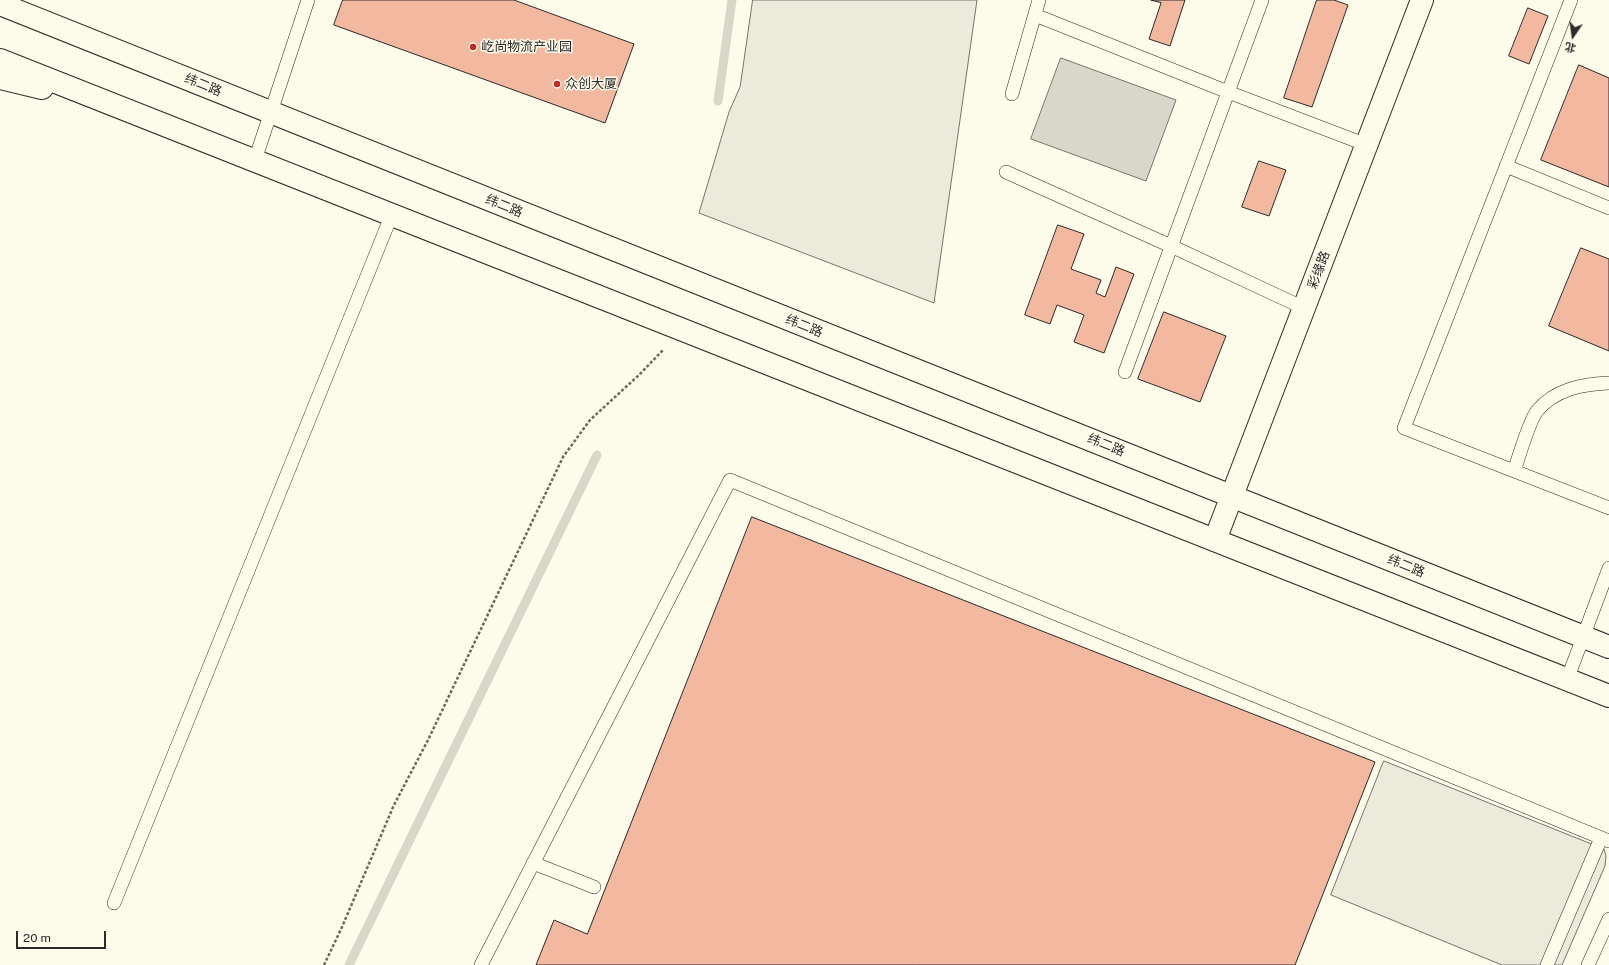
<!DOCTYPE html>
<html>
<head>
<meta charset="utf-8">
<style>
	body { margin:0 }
	#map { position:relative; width:1609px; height:965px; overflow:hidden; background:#fdfbea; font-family:"Public Sans","Noto Sans SC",sans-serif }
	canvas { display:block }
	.north { position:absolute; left:1553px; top:16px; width:40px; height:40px; -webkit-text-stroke:3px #fdfbea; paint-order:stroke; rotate:193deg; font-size:11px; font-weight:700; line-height:16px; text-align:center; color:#2b2b2b }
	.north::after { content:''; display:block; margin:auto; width:14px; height:18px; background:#2b2b2b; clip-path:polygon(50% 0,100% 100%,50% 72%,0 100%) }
	.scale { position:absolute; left:16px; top:931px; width:90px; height:18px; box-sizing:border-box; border:2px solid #2b2b2b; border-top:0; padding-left:5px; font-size:12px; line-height:14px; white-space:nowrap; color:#2b2b2b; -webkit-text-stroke:3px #fdfbea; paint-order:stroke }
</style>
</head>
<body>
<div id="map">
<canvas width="1609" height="965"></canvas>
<div class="north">北</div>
<div class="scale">20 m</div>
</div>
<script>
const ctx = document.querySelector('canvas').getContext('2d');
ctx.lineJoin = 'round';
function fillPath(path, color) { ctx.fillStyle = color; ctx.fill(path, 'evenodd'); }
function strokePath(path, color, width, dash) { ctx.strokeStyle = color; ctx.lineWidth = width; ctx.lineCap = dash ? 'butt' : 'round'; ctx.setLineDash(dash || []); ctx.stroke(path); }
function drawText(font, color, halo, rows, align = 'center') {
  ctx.font = font + ' "Public Sans","Noto Sans SC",sans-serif'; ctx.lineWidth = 3; ctx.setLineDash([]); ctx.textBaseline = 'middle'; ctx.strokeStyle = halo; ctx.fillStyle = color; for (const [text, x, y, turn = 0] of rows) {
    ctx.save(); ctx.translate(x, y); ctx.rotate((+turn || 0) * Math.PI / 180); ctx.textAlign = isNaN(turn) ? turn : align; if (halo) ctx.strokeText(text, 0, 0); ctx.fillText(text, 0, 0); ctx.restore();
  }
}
const green = new Path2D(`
	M753,0h224l-43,303 -235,-90 30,-101 11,-25z`);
fillPath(green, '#ecebdb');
strokePath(green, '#74746e', 1);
const parking = new Path2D(`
	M1384,761l220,88 2,7 -1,10 -43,99h-60l-171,-70z`);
fillPath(parking, '#eceadb');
strokePath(parking, '#74746e', 1);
const water = new Path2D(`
	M1061,58l115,42 -30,81 -115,-42z`);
fillPath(water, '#d8d7c9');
strokePath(water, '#74746e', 1);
strokePath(new Path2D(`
	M718,101l14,-101
	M349,965l248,-510`), '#d8d7c9', 9);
const building = new Path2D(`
	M343,0h171l120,44 -29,79 -271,-98z
	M1151,0h34l-15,46 -21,-7 12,-36z
	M1317,0h17l14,5 -36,102 -28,-9z
	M1528,8l20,8 -19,48 -20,-8z
	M1579,65l30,13v109l-68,-27z
	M1259,161l27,9 -17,46 -27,-9z
	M1058,225l26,9 -13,35 30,11 -5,13 9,4 11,-30 18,7 -30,79 -30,-11 10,-27 -27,-10 -7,19 -25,-9z
	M1581,248l28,11v92l-60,-25z
	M1164,312l62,24 -26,66 -62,-23z
	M752,517l623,245 -80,203h-759l18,-45 33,14z`);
fillPath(building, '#f2b8a0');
strokePath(building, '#2b2b2b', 1);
const service = new Path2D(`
	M1571,0l-167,428 205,80
	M1035,15l193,77 139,53
	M1012,94l27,-94
	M255,160l53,-160
	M1506,166l103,42
	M1006,172l165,74 133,62
	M1125,372l137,-372
	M1514,471c5,-14 15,-50 23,-60 18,-22 46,-27 72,-28
	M1567,680l42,-112
	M533,863l61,24
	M114,903l278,-689
	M481,965l249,-485 879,361
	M1547,965l54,-127
	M1588,965l21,-46`);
const minor = new Path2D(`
	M1215,540l207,-540`);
const tertiary = new Path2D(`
	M0,4l1609,643
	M0,60l1609,636
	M0,78l42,10`);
strokePath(service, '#2b2b2b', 14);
strokePath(minor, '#2b2b2b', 24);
strokePath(tertiary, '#2b2b2b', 24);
strokePath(new Path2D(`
	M324,965l18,-38 52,-122 34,-65 135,-283 27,-37 49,-45 24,-25`), '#6a6964', 2.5, [3, 2]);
strokePath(service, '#fdfbea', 13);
strokePath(minor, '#fdfbea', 22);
strokePath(tertiary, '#fdfbea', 22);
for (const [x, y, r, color] of [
	[473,47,4,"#c62828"],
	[557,84,4,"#c62828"]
]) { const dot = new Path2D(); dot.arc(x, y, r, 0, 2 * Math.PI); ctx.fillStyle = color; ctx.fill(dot); strokePath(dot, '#fdfbea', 1.5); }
drawText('13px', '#2b2b2b', '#fdfbea', [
	["屹尚物流产业园",481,47],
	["众创大厦",565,84]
], 'left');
drawText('13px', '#2b2b2b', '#fdfbea', [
	["纬二路",203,85,22],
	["纬二路",504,206,22],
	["彩缘路",1319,270,-69],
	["纬二路",804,326,22],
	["纬二路",1106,445,22],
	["纬二路",1406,566,22]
]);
</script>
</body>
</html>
